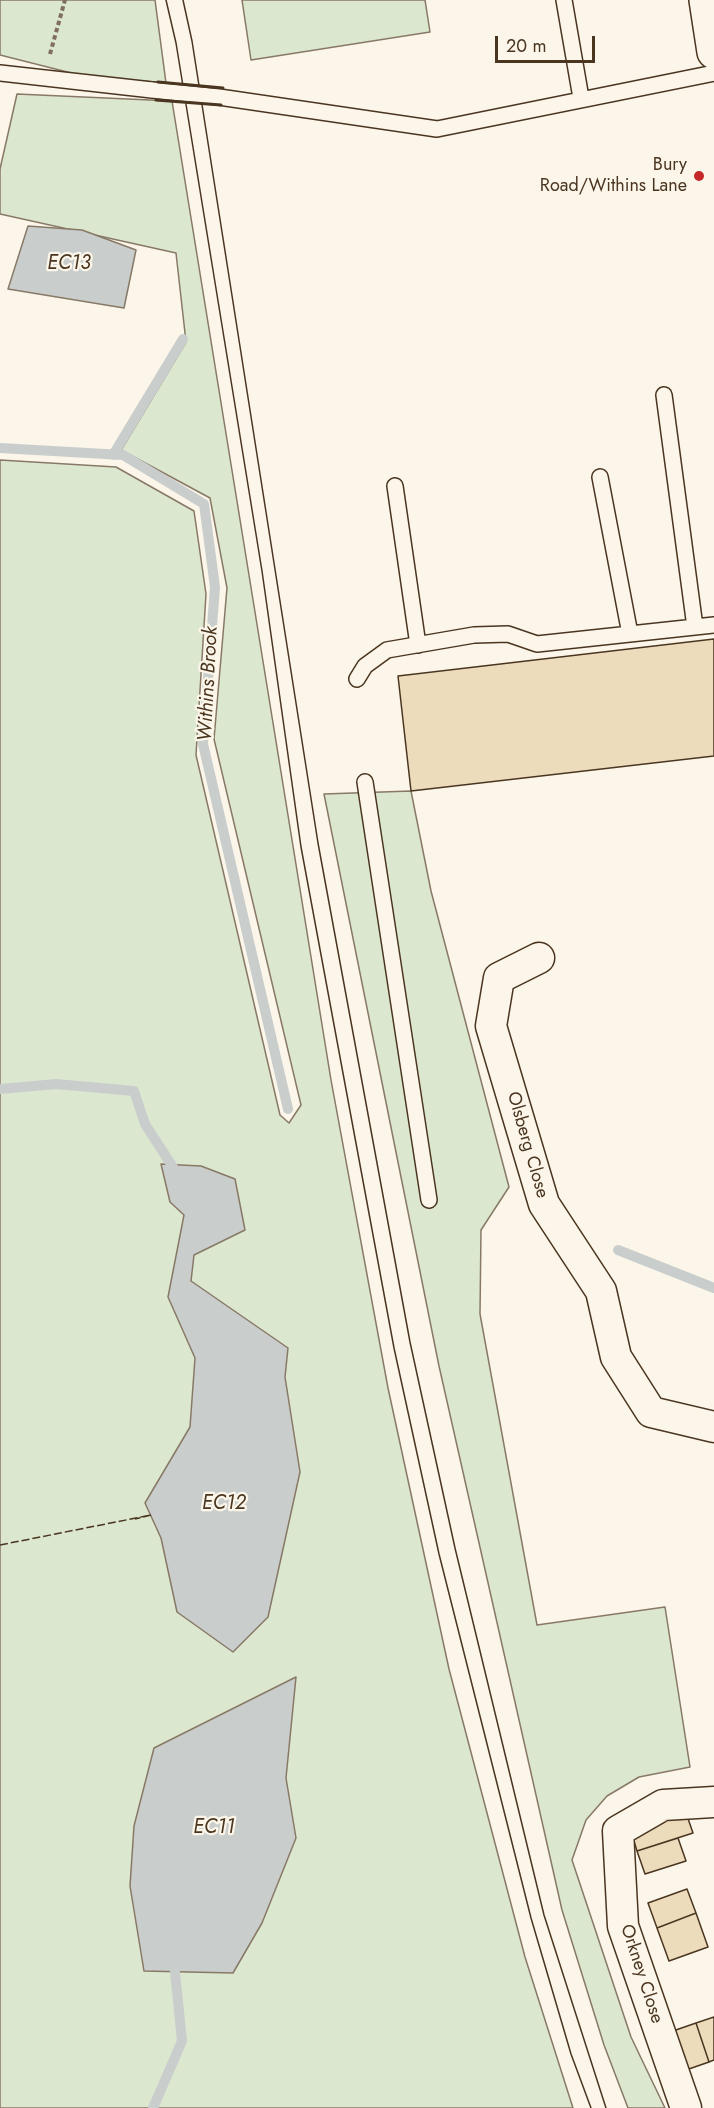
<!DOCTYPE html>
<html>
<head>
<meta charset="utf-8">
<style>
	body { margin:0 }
	#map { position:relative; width:714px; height:2108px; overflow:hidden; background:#fbf6e9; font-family:Jost,sans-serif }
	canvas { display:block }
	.scale { position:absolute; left:495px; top:36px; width:100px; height:27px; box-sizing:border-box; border:3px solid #4a3520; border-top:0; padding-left:8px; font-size:18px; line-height:21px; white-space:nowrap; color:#4a3520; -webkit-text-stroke:4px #fbf6e9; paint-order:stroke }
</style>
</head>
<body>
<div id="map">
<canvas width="714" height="2108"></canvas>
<div class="scale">20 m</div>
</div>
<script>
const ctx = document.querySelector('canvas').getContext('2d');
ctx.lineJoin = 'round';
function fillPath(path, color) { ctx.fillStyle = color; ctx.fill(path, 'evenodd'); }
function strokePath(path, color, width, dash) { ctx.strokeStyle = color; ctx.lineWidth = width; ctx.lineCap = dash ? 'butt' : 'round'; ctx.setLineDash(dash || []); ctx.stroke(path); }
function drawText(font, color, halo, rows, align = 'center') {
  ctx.font = font + ' Jost,sans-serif'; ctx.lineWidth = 4.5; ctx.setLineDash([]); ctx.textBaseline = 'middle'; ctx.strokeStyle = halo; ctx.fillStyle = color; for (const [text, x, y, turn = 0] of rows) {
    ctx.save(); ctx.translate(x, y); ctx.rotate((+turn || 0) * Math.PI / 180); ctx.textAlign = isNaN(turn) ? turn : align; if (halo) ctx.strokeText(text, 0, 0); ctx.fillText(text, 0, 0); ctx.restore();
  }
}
const green = new Path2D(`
	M0,0h155l11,83 -83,-7 -83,-21z
	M242,0h183l5,32 -179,28z
	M17,94l155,7 159,979 57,308 61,281 76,288 48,151h-573v-1648l116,7 78,44 12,83 -10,161 84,360 9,8 12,-18 -87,-366 13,-151 -17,-90 -89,-48 65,-108 -10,-89 -176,-39v-45z
	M411,791l20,100 78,296 -28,43 -1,84 57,311 128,-18 25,160 -51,10 -32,19 -21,24 -14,40 59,177 34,71h-37l-24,-63 -42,-135 -123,-544 -115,-572z`);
fillPath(green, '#dce7d0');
strokePath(green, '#887966', 1.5);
const water = new Path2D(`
	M28,226l54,4 54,20 -12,58 -116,-19z
	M161,1164l40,2 34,13 10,51 -51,25 -3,26 97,67 -3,29 15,95 -32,145 -35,35 -56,-40 -16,-74 -16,-35 45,-76 5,-69 -27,-61 16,-82 -14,-13z
	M296,1677l-10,101 10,60 -34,85 -29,50 -89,-2 -14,-85 4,-60 20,-78z`);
fillPath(water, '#c9cecd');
strokePath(water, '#887966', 1.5);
strokePath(new Path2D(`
	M0,448l123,7 81,49 11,83 -12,157 85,365
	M113,455l70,-116
	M0,1089l56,-5 78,7 11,33 33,51
	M618,1250l96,38
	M153,2108l29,-67 -7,-69`), '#c9cecd', 10);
const building = new Path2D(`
	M714,639v117l-303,35 -13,-115z
	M685,1810l8,23 -56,18 -7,-23z
	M678,1838l8,23 -41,13 -8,-23z
	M687,1889l9,24 -39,15 -9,-25z
	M696,1913l12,34 -39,14 -12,-33z
	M714,2017v43l-5,2 -13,-39z
	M696,2023l13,39 -23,8 -13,-39z`);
fillPath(building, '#ecdcbc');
strokePath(building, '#4a3520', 1.5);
const service = new Path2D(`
	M564,0l17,98
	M0,73l152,17
	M219,97l218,32 277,-56
	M664,395l31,232
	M600,477l30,157
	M395,486l23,159
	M357,679l8,-13 22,-16 87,-15 34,-1 29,10 177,-19
	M365,782l64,418`);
const minor = new Path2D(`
	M539,958l-40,20 -8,48 53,178 57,87 15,66 35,55 63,15
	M686,2108l-63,-182 -5,-95 45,-26 51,-3`);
const tertiary = new Path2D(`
	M706,0l8,52`);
strokePath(service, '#4a3520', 18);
strokePath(minor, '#4a3520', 33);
strokePath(tertiary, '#4a3520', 36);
strokePath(new Path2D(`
	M50,54l15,-54`), '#7f6f5c', 4, [4.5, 3]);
strokePath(service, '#fbf6e9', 15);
strokePath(minor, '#fbf6e9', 30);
strokePath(tertiary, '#fbf6e9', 33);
strokePath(new Path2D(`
	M166,0l10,43 86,528 39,276 93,501 45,206 92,364 40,136 20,54
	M183,0l9,41 126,802 92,499 45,206 89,367 62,193`), '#4a3520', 1.5);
const serviceBridge = new Path2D(`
	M152,90l67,7`);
strokePath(serviceBridge, '#4a3520', 18, []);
strokePath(serviceBridge, '#fbf6e9', 15);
strokePath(new Path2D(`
	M0,1545l151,-30 -16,4`), '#4a3520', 1.5, [8, 3]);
strokePath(new Path2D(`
	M158,82l65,6
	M156,100l65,5`), '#4a3520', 3);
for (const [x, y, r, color] of [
	[699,176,6,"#c62828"]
]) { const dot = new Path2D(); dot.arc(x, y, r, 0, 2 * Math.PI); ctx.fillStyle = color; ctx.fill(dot); strokePath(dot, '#fbf6e9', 2); }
drawText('18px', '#4a3520', '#fbf6e9', [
	["Bury",687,166],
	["Road/Withins Lane",687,187]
], 'right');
drawText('18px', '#4a3520', '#fbf6e9', [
	["Olsberg Close",527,1145,74],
	["Orkney Close",641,1974,72]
]);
drawText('italic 20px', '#4a3520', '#fbf6e9', [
	["EC13",69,264],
	["Withins Brook",209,684,-87],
	["EC12",224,1504],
	["EC11",214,1828]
]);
</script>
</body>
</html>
